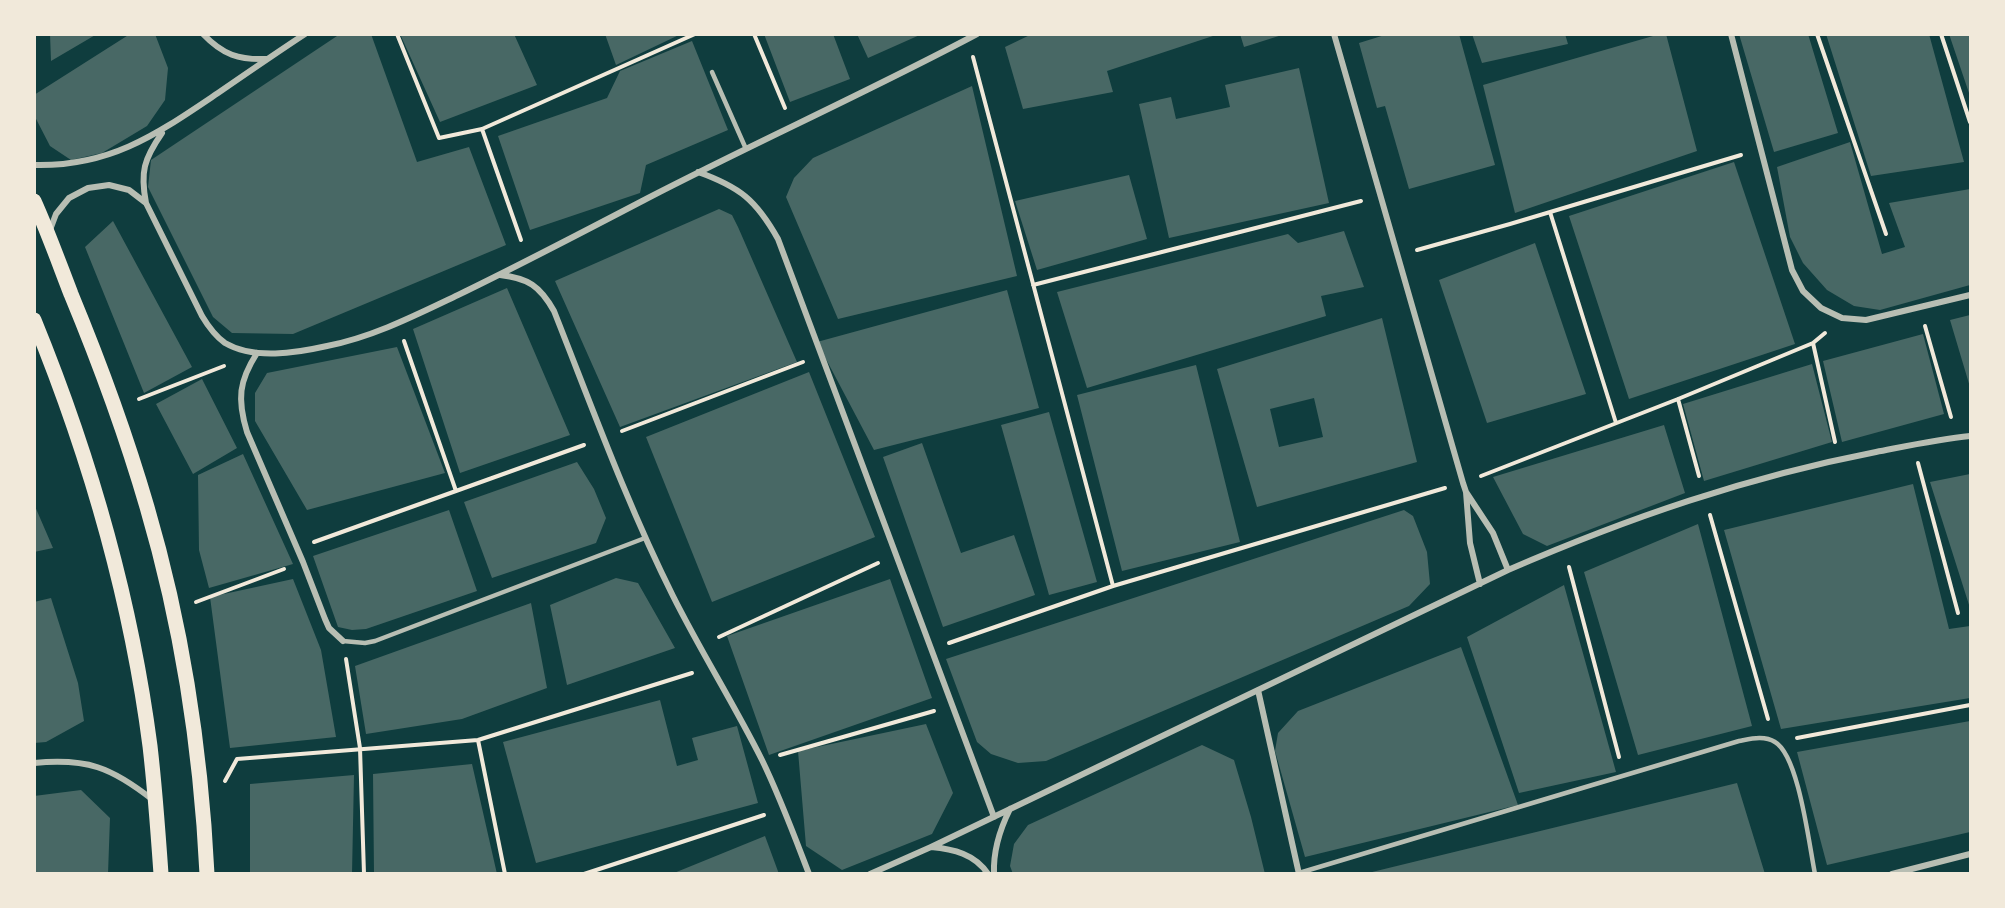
<!DOCTYPE html>
<html>
<head>
<meta charset="utf-8">
<style>
	body { margin:0 }
	#map { position:relative; width:2005px; height:908px; overflow:hidden; background:#0f3d3e; font-family:"Fira Sans",sans-serif }
	canvas { display:block }
	.frame { position:absolute; inset:0; border:36px solid #f1e9da; pointer-events:none }
</style>
</head>
<body>
<div id="map">
<canvas width="2005" height="908"></canvas>
<div class="frame"></div>
</div>
<script>
const ctx = document.querySelector('canvas').getContext('2d');
ctx.lineJoin = 'round';
function fillPath(path, color) { ctx.fillStyle = color; ctx.fill(path, 'evenodd'); }
function strokePath(path, color, width, dash) { ctx.strokeStyle = color; ctx.lineWidth = width; ctx.lineCap = dash ? 'butt' : 'round'; ctx.setLineDash(dash || []); ctx.stroke(path); }
fillPath(new Path2D(`
	M50,34h47l-46,27z
	M130,34h25l13,34 -3,32 -18,26 -45,27 -31,7 -21,-14 -16,-31v-20z
	M340,34h31l46,128 52,-15 37,98 -213,89 -61,-1 -19,-16 -65,-130 3,-27z
	M400,34h114l23,51 -97,37z
	M605,34h76l-65,31z
	M764,34h69l17,45 -60,23z
	M857,34h65l-54,24z
	M1032,34h184v1l-109,36 6,21 -90,17 -18,-62z
	M1240,34h42v1l-38,12z
	M1388,34h71l36,131 -86,24 -24,-83 -8,2 -18,-65z
	M1472,34h93l3,10 -86,19z
	M1660,34h6l31,117 -182,62 -32,-128z
	M1739,34h69l30,99 -64,19z
	M1826,34h103l35,128 -93,14z
	M1949,34h21v62z
	M692,41l36,89 -82,35 -6,28 -110,37 -32,-94 109,-38 13,-27z
	M1299,68l30,135 -160,35 -30,-134 32,-7 5,22 54,-12 -5,-22z
	M972,86l45,190 -179,43 -52,-122 8,-19 19,-20z
	M1850,142l32,112 23,-7 -16,-44 81,-14v96l-90,25 -26,-4 -27,-16 -24,-27 -13,-26 -13,-70z
	M1734,162l61,182 -166,55 -60,-183z
	M1129,175l18,64 -110,31 -22,-69z
	M719,209l13,6 6,12 59,135 -177,65 -65,-146z
	M113,221l79,146 -48,26 -59,-146z
	M1344,231l20,56 -43,9 5,20 -239,72 -30,-96 231,-58 10,9z
	M1535,243l51,151 -99,29 -48,-143z
	M507,288l63,147 -110,38 -47,-144z
	M1007,290l32,118 -165,42 -57,-108z
	M1970,315v72l-20,-67z
	M1382,318l35,144 -160,45 -40,-138zM1314,398l9,39 -44,10 -9,-38z
	M1923,334l21,80 -102,28 -19,-81z
	M397,347l48,126 -138,37 -52,-89v-28l12,-20z
	M1812,364l20,78 -128,39 -21,-77z
	M1196,365l44,177 -118,29 -45,-176z
	M809,372l66,165 -163,65 -66,-165z
	M202,379l35,69 -44,26 -37,-70z
	M1049,412l48,170 -48,13 -48,-170z
	M1664,425l21,68 -138,53 -24,-12 -30,-57z
	M922,443l39,110 53,-18 21,60 -92,32 -60,-170z
	M243,454l50,110 -84,24 -10,-38 -1,-75z
	M577,462l17,27 12,29 -10,25 -104,35 -28,-76z
	M1970,474v134l-40,-126z
	M1913,484l36,145 21,-3v72l-189,31 -57,-199z
	M34,504l19,44 -19,4z
	M449,510l28,81 -111,38 -14,1 -14,-3 -25,-71z
	M1404,510l9,6 14,36 3,32 -21,22 -363,155 -28,2 -27,-9 -14,-12 -31,-83z
	M1698,524l54,202 -114,29 -54,-183z
	M616,578l22,5 37,65 -108,37 -17,-80z
	M293,579l28,71 15,87 -106,11 -20,-151z
	M890,579l42,119 -163,57 -42,-119z
	M1564,585l52,187 -97,21 -52,-156z
	M51,598l27,85 6,38 -38,21 -12,1v-141z
	M531,603l16,85 -85,31 -96,15 -11,-68z
	M1461,647l57,158 -213,52 -30,-106 3,-18 20,-22z
	M660,700l17,66 21,-6 -6,-22 45,-12 21,77 -222,60 -33,-121z
	M1970,721v111l-143,33 -30,-113z
	M926,724l27,69 -21,41 -90,36 -36,-24 -8,-95z
	M1202,745l32,15 17,57 14,57h-252l-3,-8 4,-22 14,-19z
	M472,764l25,110h-123l-1,-100z
	M354,775l-2,99h-102v-90z
	M1737,783l28,91h-397v-1z
	M81,790l29,28 -2,56h-74v-78z
	M765,836l14,38h-105v-1z`), '#486865');
strokePath(new Path2D(`
	M397,34l42,104 43,-9
	M754,34l31,74
	M1817,34l69,200
	M1941,34l29,88
	M973,57l140,529
	M1550,212l66,211
	M521,240l-39,-111 213,-95
	M1417,250l93,-26 231,-69
	M1033,285l328,-84
	M1925,326l26,91
	M404,341l52,150
	M1813,343l22,99
	M139,399l85,-33
	M1678,399l21,77
	M622,431l181,-69
	M1918,463l40,150
	M1481,476l197,-77 135,-56 12,-10
	M1710,515l58,204
	M314,542l270,-97
	M1569,567l50,190
	M196,602l88,-33
	M719,637l159,-74
	M949,643l164,-57 332,-98
	M346,659l14,89 4,126
	M1797,738l173,-33
	M478,740l27,134
	M780,755l154,-44
	M225,781l12,-22 241,-19 214,-67
	M584,874l180,-59`), '#f1e9da', 4);
strokePath(new Path2D(`
	M712,72l34,77
	M343,641l22,2 10,-2 270,-103
	M1299,873l440,-132c11,-2 25,-6 36,1 24,14 34,103 40,132`), '#b8beb3', 4.5);
strokePath(new Path2D(`
	M203,34c20,21 36,26 63,25
	M1334,34l129,449 3,9 27,41 15,37
	M1731,34l61,236 11,21 18,17 21,10 24,2 104,-25
	M34,165c77,2 123,-31 184,-72 29,-20 58,-40 87,-59
	M698,172c42,15 58,28 80,67l216,578
	M146,203c-6,-31 -2,-44 16,-70
	M50,230l6,-16 13,-16 19,-10 21,-3 20,5 17,13 56,113c6,10 13,20 23,27 29,17 71,10 102,3 46,-9 89,-31 131,-51 64,-31 127,-64 190,-97 108,-56 220,-106 329,-164
	M500,275c28,3 40,11 54,36 38,96 73,193 119,285 28,56 61,108 89,164 18,37 32,75 47,114
	M257,353c-18,28 -20,46 -10,79l56,130 22,57 4,9 14,13
	M1466,492l4,51 10,41
	M1258,690l41,184
	M34,763c53,-5 77,4 119,37
	M931,847c22,2 44,7 57,27
	M870,874l61,-27 577,-277c120,-52 239,-93 368,-118 31,-6 63,-13 94,-16
	M994,874c-1,-24 6,-45 16,-65
	M1892,874l78,-20`), '#b8beb3', 6);
strokePath(new Path2D(`
	M34,201c14,31 25,62 37,93 29,70 55,141 76,213 35,119 54,244 60,367
	M34,320c56,137 97,280 116,426 5,43 8,85 11,128`), '#f1e9da', 15);
</script>
</body>
</html>
